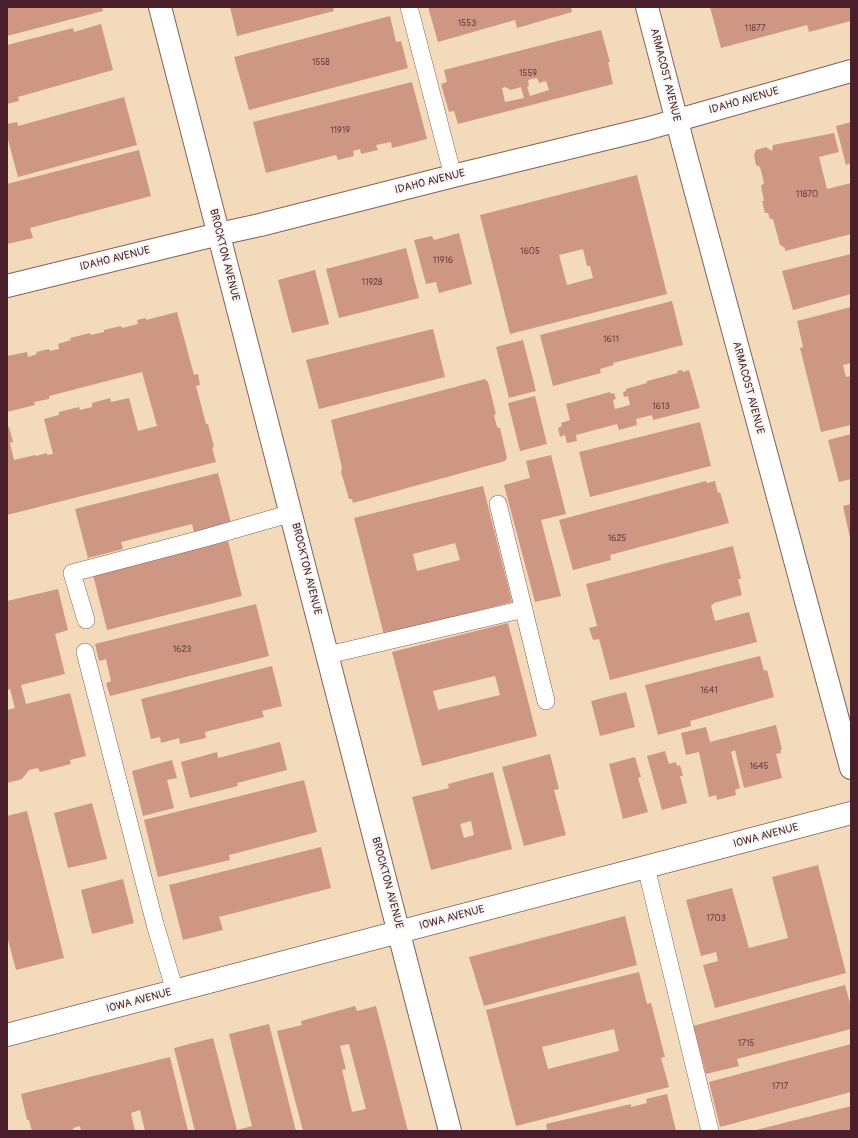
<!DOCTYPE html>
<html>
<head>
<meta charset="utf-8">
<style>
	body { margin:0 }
	#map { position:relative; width:858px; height:1138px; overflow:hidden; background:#f3daba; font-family:Pangolin,sans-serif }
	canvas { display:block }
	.frame { position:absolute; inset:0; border:8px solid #4a1f2b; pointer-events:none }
</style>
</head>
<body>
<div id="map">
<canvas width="858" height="1138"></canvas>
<div class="frame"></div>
</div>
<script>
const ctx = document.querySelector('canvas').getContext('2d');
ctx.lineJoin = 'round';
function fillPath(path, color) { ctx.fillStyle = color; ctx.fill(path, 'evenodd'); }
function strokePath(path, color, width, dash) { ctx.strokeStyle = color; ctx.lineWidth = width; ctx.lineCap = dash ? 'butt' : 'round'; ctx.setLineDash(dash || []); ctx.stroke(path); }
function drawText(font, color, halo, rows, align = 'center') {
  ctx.font = font + ' Pangolin,sans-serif'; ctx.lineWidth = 4; ctx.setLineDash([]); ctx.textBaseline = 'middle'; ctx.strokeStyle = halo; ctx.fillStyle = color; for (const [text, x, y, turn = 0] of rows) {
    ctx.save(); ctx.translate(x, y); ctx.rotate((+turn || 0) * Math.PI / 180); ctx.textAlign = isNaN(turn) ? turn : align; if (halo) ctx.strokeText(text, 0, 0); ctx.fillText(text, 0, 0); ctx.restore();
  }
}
fillPath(new Path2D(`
	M7,7h95l1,4 -96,25z
	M230,7h103l1,4 -97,25z
	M428,7h143l1,5 -55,16 -2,-8 -77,22z
	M710,7h141v14l-42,11 -2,-7 -86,23z
	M390,16l6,26 5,-1 7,27 -159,42 -15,-53z
	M101,24l12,46 -95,27 1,4 -12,3v-59l66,-17 1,4z
	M601,30l9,32h-2l5,22 -155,40 -4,-13 -5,1 -8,-28 6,-2 -3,-12zM537,78l2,5 7,-2 3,9 -19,6 -3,-9 2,-1 -1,-6zM505,87l6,3 10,-3 3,11 -19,4 -3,-14z
	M412,82l15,57 -35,9 -1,-6 -15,3 2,5 -17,4 -1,-5 -7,2 1,5 -16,4 -2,-5 -70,18 -13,-51z
	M124,97l13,48 -119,32 -11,-41v-12l10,-2 1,4z
	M851,122v41l-5,2 -10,-39z
	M834,133l5,19 -20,5 8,32 24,-6v51l-66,17v-3l-5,-3 -7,-26h-3l-2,-6h-3l-3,-12h2l-3,-15 3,-3 -4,-16 -4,-2 -2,-10 2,-5 10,-3 6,4 1,-6z
	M139,150l12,46 -121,32 3,10 -26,6v-60z
	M637,175l30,119 -157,40 -30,-119zM583,249l4,17h3l3,12 -26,7 -8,-30z
	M459,233l13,51 -33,9 -3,-11 -10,2 -12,-44 18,-4 2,4z
	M406,248l13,50 -80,20 -13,-49z
	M851,254v40l-58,16 -11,-39z
	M315,270l14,54 -37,9 -14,-53z
	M672,301l11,44 -70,18 1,2 -14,4 1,4 -48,13 -13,-51z
	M851,307v56l-8,2 3,12 5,-1v49l-30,7 -21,-84 3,-1 -6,-26z
	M177,312l17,63 4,-1 2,11 -4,1 10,38h2l6,23 -2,1 4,14 -209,53v-88h2l4,15 -3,1 4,17 21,-5 1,1 11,-3v2l6,-1 -9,-35 15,-4v-3l20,-5 1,3 12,-3v-4l18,-5 1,4 18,-4 9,33 19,-5 -15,-54 -93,24v3l-15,3 1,3 -28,7v-56l20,-4 1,5 9,-3 -1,-2 13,-3 1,2 9,-2 -1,-5 13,-4 -1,-2 20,-5 1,2 13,-3v-2l17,-4 1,2 16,-4 -1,-4 9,-2v2z
	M433,329l12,48 -126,32 -13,-49z
	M523,340l13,51 -27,7 -13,-51z
	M682,370l1,2 6,-2 11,38 -47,12 -1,-5 -16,4 1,6 -18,5 -2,-6 -41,11 1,6 -10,2 -2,-8 -5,2 -2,-9 4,-2 -1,-3 9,-3 -4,-16 44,-12 1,2 3,-1 2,6 -3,1 2,9 15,-4 -2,-9 -4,1 -1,-5 3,-1v-2l21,-6v-2l31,-8 -1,-2z
	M485,379l3,3 8,32 -2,1 3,12 3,1 7,30 -2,3 -152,42 -1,-4h-3l-8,-27 1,-4 -11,-48z
	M535,396l12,48 -27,7 -12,-48z
	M700,422l11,44 -121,31 -11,-45z
	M851,434v45l-12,3 -11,-42z
	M551,455l15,59 -25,6 20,76 -26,6 -31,-117 26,-7 -4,-17z
	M218,473l13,50 -37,9 -2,-8 -71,18 2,7 -35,9 -13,-49z
	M706,481l1,2 8,-2 3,12 2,-1 9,31 -119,32 1,5 -38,10 -14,-50z
	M483,486l29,116 -128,33 -30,-117zM455,543l5,17 -43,11 -4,-17z
	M851,504v33l-1,1 -7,-32z
	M228,541l14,55 -135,34 -14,-55z
	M733,546l8,33h-3l4,16 -28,8 -3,3 4,15 34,-9 8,30 -147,38 -11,-41 -6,1 -4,-12 8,-2 -11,-42z
	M58,589l10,41 -13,4 10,40 -44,11 5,19 44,-11 16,63 -16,4 1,4 -31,8 -2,-4 -9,2 -7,9 -15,4v-73l8,-2 -5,-19 -3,1v-89z
	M256,604l13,52 -159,40 -4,-13 5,-2 -5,-22 -7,2 -4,-17z
	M508,623l29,113 -115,30 -30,-114zM495,676l5,19 -62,15 -5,-19z
	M760,656l4,15 3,-1 7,27 -84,24 1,5 -33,9 -13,-50z
	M272,666l10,40 -20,5 2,6 -59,15 1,6 -26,6 -1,-6 -18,5 -1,-6 -9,2 -10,-40z
	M626,692l9,35 -35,9 -9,-35z
	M776,725l6,25h-2l1,3 -5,1 6,24 -38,10 -9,-38 -4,2 9,36 -5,2 1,5 -19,5 -1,-5 -7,2 -10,-45 -13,3 -5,-22 25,-6 4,15z
	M280,742l7,28 -50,13 1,3 -48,12 -9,-36 36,-10 1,6z
	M665,751l4,13 7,-2 1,4 3,-1 3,11h-3l7,27 -25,7 -15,-54z
	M550,754l9,35 -5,1 12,45 -42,11 -22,-79z
	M635,757l6,20 -3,1 10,34 -25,7 -14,-55z
	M172,760l5,18 -10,2 7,28 -31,8 -11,-45z
	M493,772l19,77 -81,21 -19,-73 37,-9 -1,-4zM471,821l3,14 -10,3 -4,-14z
	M304,780l13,52 -88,23 1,5 -72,17 -14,-57z
	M92,803l15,56 -39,9 -14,-55z
	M27,811l37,147 -48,12 -9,-34v-120z
	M321,847l10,41 -112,29 4,13 -40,10 -14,-55z
	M818,865l28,108 -131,35 -12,-43 15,-4 -2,-9 -15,4 -15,-56 46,-12 17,60 39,-10 -16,-61z
	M123,879l11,44 -42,11 -11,-44z
	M625,916l12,49 -153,41 -15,-49z
	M639,972l8,32 4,-1 14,54 -4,1 8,29 -153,39 -30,-116zM614,1029l5,22 -71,18 -6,-22z
	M845,985l5,18 1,-1v27l-114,30 2,7 -33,8 -13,-48z
	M355,1006l2,5 19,-5 32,125h-105l-26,-100 25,-6 -1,-4zM349,1044l17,65 -14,3 -10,-42 4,-1 -6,-23z
	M269,1024l27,107h-101l-21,-83 39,-10 24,92 15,-4 -23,-92z
	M851,1044v48l-131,35 -11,-45z
	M170,1057l18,74h-43l-5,-21 -9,3 4,18h-54l-1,-5 -7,2 1,3h-42l-3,-11h-2l-6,-26z
	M667,1094l9,37h-132l3,-1 -1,-6 85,-20v3l16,-4 -1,-4z
	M851,1106v25h-95v-1z`), '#ce9783');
const service = new Path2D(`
	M409,7l44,169
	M498,504l48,197
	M86,620l-14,-47 133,-35 87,-25
	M85,652l70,272 20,67
	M328,655l196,-46
	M646,867l64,264`);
const minor = new Path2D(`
	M160,7l290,1124
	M647,7l38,145 166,616
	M7,286l212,-52 41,-9 193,-49 193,-47 205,-58
	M7,1035l844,-222`);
strokePath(service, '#85605d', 18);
strokePath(minor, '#85605d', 24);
strokePath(service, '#fff', 17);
strokePath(minor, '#fff', 22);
drawText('9px', '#6b3d41', null, [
	["1553",467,24],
	["11877",755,29],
	["1558",321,63],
	["1559",528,74],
	["11919",340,131],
	["11870",807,195],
	["1605",530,252],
	["11916",443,261],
	["11928",372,283],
	["1611",611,340],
	["1613",661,407],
	["1625",617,539],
	["1623",182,650],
	["1641",709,691],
	["1645",759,767],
	["1703",716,919],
	["1715",746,1044],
	["1717",780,1087]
]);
drawText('11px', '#4a1f2b', '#f6f6f2', [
	["ARMACOST AVENUE",665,75,76],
	["IDAHO AVENUE",744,101,-16],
	["IDAHO AVENUE",430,182,-14],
	["BROCKTON AVENUE",224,255,76],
	["IDAHO AVENUE",115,259,-14],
	["ARMACOST AVENUE",748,388,75],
	["BROCKTON AVENUE",306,569,76],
	["IOWA AVENUE",766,836,-15],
	["BROCKTON AVENUE",387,883,75],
	["IOWA AVENUE",452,918,-15],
	["IOWA AVENUE",139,1001,-15]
]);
</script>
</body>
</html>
